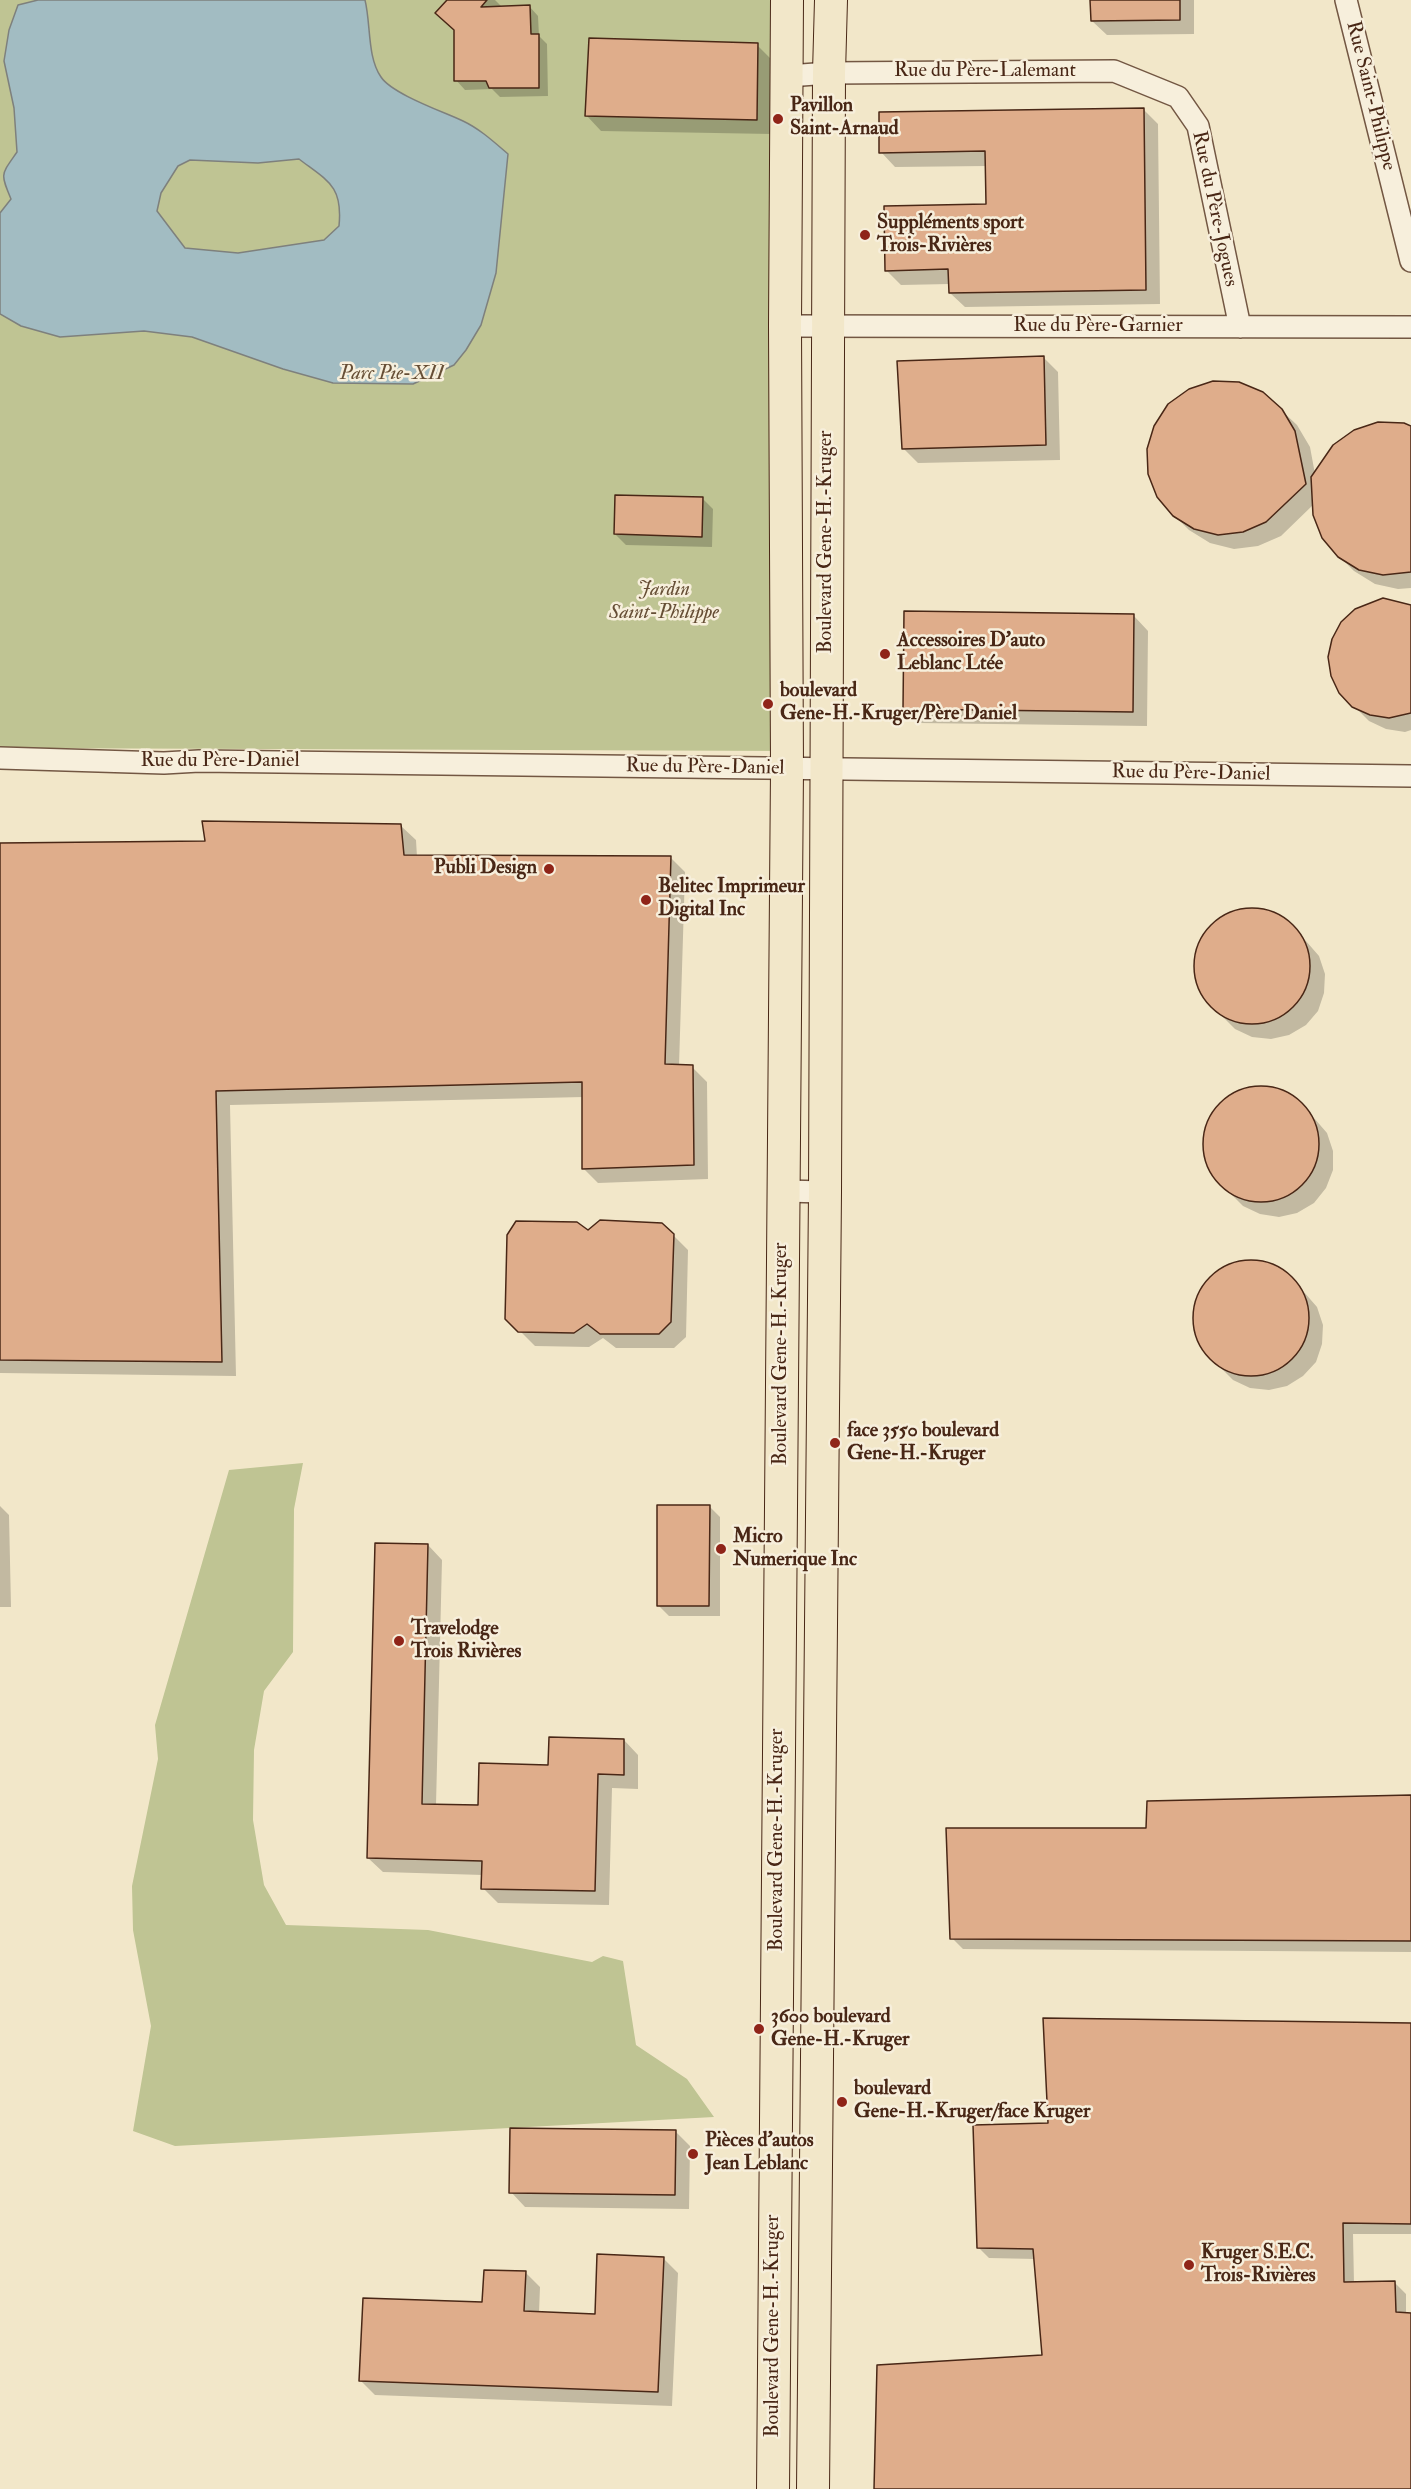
<!DOCTYPE html>
<html>
<head>
<meta charset="utf-8">
<style>
	body { margin:0 }
	canvas { display:block; background:#f2e7c9 }
</style>
</head>
<body>
<canvas width="1411" height="2489"></canvas>
<script>
const ctx = document.querySelector('canvas').getContext('2d');
ctx.lineJoin = 'round';
function fillPath(path, color) { ctx.fillStyle = color; ctx.fill(path, 'evenodd'); }
function strokePath(path, color, width, dash) { ctx.strokeStyle = color; ctx.lineWidth = width; ctx.lineCap = dash ? 'butt' : 'round'; ctx.setLineDash(dash || []); ctx.stroke(path); }
function drawText(font, color, halo, rows, align = 'center') {
  ctx.font = font + ' "IM FELL Double Pica",serif'; ctx.lineWidth = 5; ctx.setLineDash([]); ctx.textBaseline = 'middle'; ctx.strokeStyle = halo; ctx.fillStyle = color; for (const [text, x, y, turn = 0] of rows) {
    ctx.save(); ctx.translate(x, y); ctx.rotate((+turn || 0) * Math.PI / 180); ctx.textAlign = isNaN(turn) ? turn : align; if (halo) ctx.strokeText(text, 0, 0); ctx.fillText(text, 0, 0); ctx.restore();
  }
}
fillPath(new Path2D(`
	M0,0h784l8,751 -792,-3z
	M303,1463l-9,46 -1,143 -29,39 -10,59 -1,70 11,65 22,40 142,5 164,32 11,-6 20,5 13,84 51,34 27,38 -539,29 -42,-15 18,-105 -18,-96 -1,-44 26,-127 -3,-34 74,-255z`), '#bfc493');
const water = new Path2D(`
	M38,0h327c6,24 2,57 16,77 11,17 63,35 82,44 17,8 31,21 45,33l-12,119 -15,52 -15,25 -12,15 -41,19 -80,-1 -50,-14 -91,-32 -48,-6 -84,6 -39,-11 -21,-12v-101l11,-14c-11,-26 -10,-24 6,-47l-3,-44 -10,-47 5,-31 9,-25zM299,159c29,22 44,27 40,67l-15,14 -86,13 -53,-5 -28,-37 4,-18 17,-27 12,-6 68,3z`);
fillPath(water, '#a2bcc2');
strokePath(water, '#7e807d', 1.5);
fillPath(new Path2D(`
	M449,0h46l8,8 26,-2 9,10 1,20 8,8 1,52 -48,1 -8,-8 -27,1 -9,-10 -1,-49z
	M1092,0h102v34l-87,1 -15,-14z
	M757,45l15,15 -1,74 -170,-3 -14,-15z
	M1143,109l15,15 2,180 -195,3 -15,-14v-9l-49,1 -15,-15 102,-64 -1,-40 -92,1 -14,-15z
	M1044,358l14,14 2,88 -142,3 -14,-14z
	M1281,410l16,15 13,22 5,27 96,-46v160l-13,1 -23,-5 -21,-13 -15,-15 -25,-52 -33,32 -23,10 -24,3 -24,-6 -21,-13 -15,-15z
	M702,498l11,11 -1,38 -86,-2 -11,-11z
	M1411,607v123l-6,2 -19,-3 -17,-8 -29,-29z
	M1134,616l14,15 -1,95 -228,-3 -15,-15z
	M401,826l15,14 1,17h253l15,15 -6,194 13,1 15,15 1,97 -110,4 -15,-15 1,-71 -354,8 6,271 -236,-3v-528l206,-3z
	M1258,909l18,5 16,11 27,31 6,18 -1,19 -6,18 -12,14 -17,10 -18,4 -19,-2 -17,-8 -29,-29 -8,-17 -3,-18 4,-18 9,-16 13,-13 18,-8z
	M1267,1087l18,5 16,11 26,30 6,18v19l-7,18 -12,15 -17,10 -18,4 -19,-3 -17,-8 -29,-29 -8,-16 -2,-18 3,-19 9,-16 14,-12 18,-8z
	M588,1232l85,3 15,15 -2,87 -12,11h-58l-13,-10 -14,9 -54,-1 -28,-28z
	M1256,1261l18,5 16,10 27,31 6,18 -1,19 -6,18 -13,14 -16,10 -18,4 -19,-2 -17,-8 -29,-29 -8,-16 -3,-19 4,-18 9,-16 14,-12 17,-8z
	M0,1506l9,9 2,92h-11z
	M709,1506l11,11v99h-51l-11,-11z
	M428,1545l14,15 -6,245 44,1 70,-40 74,-26 14,15v34l-26,-1 -3,117 -111,-2 -15,-15v-13l-100,-3 -15,-14z
	M1411,1796v156l-448,-3 -11,-11z
	M1411,2025v209h-58l1,50 41,-1 11,11v20h5v175h-535l168,-133 -9,-97 -46,-1 -11,-11 72,-122z
	M675,2131l15,15 -1,63 -164,-2 -14,-15z
	M663,2258l15,15 -6,133 -297,-11 -14,-14 123,-77 42,-31 14,14 -1,26 57,2z`), '#0003');
const building = new Path2D(`
	M447,0h40l-6,7 49,-2 1,29h8v54h-50l-3,-7h-32v-51l-19,-17z
	M1090,0h90v20l-89,1z
	M589,38l169,5 -1,77 -172,-4z
	M1144,108l2,182 -197,3 -1,-24 -63,2 -1,-65 102,-2 -1,-53 -106,2v-41z
	M1044,356l2,89 -144,4 -5,-88z
	M1213,381l26,1 24,10 19,17 13,22 11,53 -40,38 -23,10 -25,3 -24,-6 -21,-13 -16,-19 -9,-23 -1,-25 7,-23 14,-22 21,-15z
	M1378,422l26,1 7,3v146l-28,3 -24,-5 -21,-13 -16,-19 -9,-23 -2,-38 22,-32 21,-15z
	M615,495l88,2 -1,40 -88,-3z
	M1383,598l28,7v108l-22,5 -19,-3 -18,-8 -13,-14 -8,-17 -3,-19 4,-18 9,-17 14,-13z
	M904,611l230,3 -1,98 -230,-3z
	M202,821l199,3 3,31 267,1 -6,208 28,1 1,100 -112,4v-87l-366,9 6,271 -222,-2v-517l205,-2z
	M1194 966a58 58 0 1 1 116 0a58 58 0 1 1-116 0Z
	M1203 1144a58 58 0 1 1 116 0a58 58 0 1 1-116 0Z
	M600,1220l62,3 12,11 -3,88 -12,12h-59l-13,-10 -13,9 -56,-1 -13,-13 2,-84 9,-14 61,1 11,8z
	M1193 1318a58 58 0 1 1 116 0a58 58 0 1 1-116 0Z
	M657,1505h53l-1,101h-52z
	M375,1543l53,1 -6,260 56,1 1,-42 69,2 1,-28 75,2v36l-26,-1 -3,117 -114,-2 1,-28 -115,-3z
	M1411,1795v146l-461,-2 -4,-111h200l1,-27z
	M1043,2018l368,5v201l-68,-1 1,59 51,-1 1,31 15,1v176h-537l3,-124 165,-10 -9,-106 -56,-1 -4,-123 75,-2z
	M510,2128l166,2 -1,65 -166,-2z
	M597,2254l67,3 -6,135 -299,-11 4,-83 119,4 2,-32 42,1 -2,40 71,3z`);
fillPath(building, '#dfad8b');
strokePath(building, '#492716', 1.5);
const minor = new Path2D(`
	M1346,0l65,261
	M788,76l41,-3 285,-2 64,26 20,29 42,201
	M785,326l626,1
	M0,758l164,5 35,-2 1212,15
	M784,1191l41,1`);
const primary = new Path2D(`
	M773,2489l14,-1720 -2,-443 2,-326
	M813,2489l12,-1297 4,-1119 2,-73`);
strokePath(minor, '#735743', 24);
strokePath(primary, '#492716', 34);
strokePath(minor, '#f7efdc', 21);
strokePath(primary, '#f2e7c9', 32);
for (const [x, y, r, color] of [
	[778,119,6,"#8f2418"],
	[865,235,6,"#8f2418"],
	[885,654,6,"#8f2418"],
	[768,704,6,"#8f2418"],
	[549,869,6,"#8f2418"],
	[646,900,6,"#8f2418"],
	[835,1443,6,"#8f2418"],
	[721,1549,6,"#8f2418"],
	[399,1641,6,"#8f2418"],
	[759,2029,6,"#8f2418"],
	[842,2102,6,"#8f2418"],
	[693,2154,6,"#8f2418"],
	[1189,2265,6,"#8f2418"]
]) { const dot = new Path2D(); dot.arc(x, y, r, 0, 2 * Math.PI); ctx.fillStyle = color; ctx.fill(dot); strokePath(dot, '#f7efdc', 2); }
drawText('20px', '#492716', '#f7efdc', [
	["Rue du Père-Lalemant",985,72],
	["Rue Saint-Philippe",1370,96,76],
	["Rue du Père-Jogues",1214,209,78],
	["Rue du Père-Garnier",1098,327],
	["Boulevard Gene-H.-Kruger",827,542,-90],
	["Rue du Père-Daniel",220,762],
	["Rue du Père-Daniel",705,768,1],
	["Rue du Père-Daniel",1191,774,1],
	["Boulevard Gene-H.-Kruger",782,1354,-90],
	["Boulevard Gene-H.-Kruger",778,1840,-90],
	["Boulevard Gene-H.-Kruger",774,2326,-90]
]);
drawText('bold 20px', '#492716', '#f7efdc', [
	["Pavillon",790,107],
	["Saint-Arnaud",790,130],
	["Suppléments sport",877,224],
	["Trois-Rivières",877,247],
	["Accessoires D'auto",897,642],
	["Leblanc Ltée",897,665],
	["boulevard",780,692],
	["Gene-H.-Kruger/Père Daniel",780,715],
	["Publi Design",537,869,"right"],
	["Belitec Imprimeur",658,888],
	["Digital Inc",658,911],
	["face 3550 boulevard",847,1432],
	["Gene-H.-Kruger",847,1455],
	["Micro",733,1538],
	["Numerique Inc",733,1561],
	["Travelodge",411,1630],
	["Trois Rivières",411,1653],
	["3600 boulevard",771,2018],
	["Gene-H.-Kruger",771,2041],
	["boulevard",854,2090],
	["Gene-H.-Kruger/face Kruger",854,2113],
	["Pièces d'autos",705,2142],
	["Jean Leblanc",705,2165],
	["Kruger S.E.C.",1201,2254],
	["Trois-Rivières",1201,2277]
], 'left');
drawText('italic 20px', '#664e35', '#f7efdc', [
	["Parc Pie-XII",392,375],
	["Jardin",664,591],
	["Saint-Philippe",664,614]
]);
</script>
</body>
</html>
